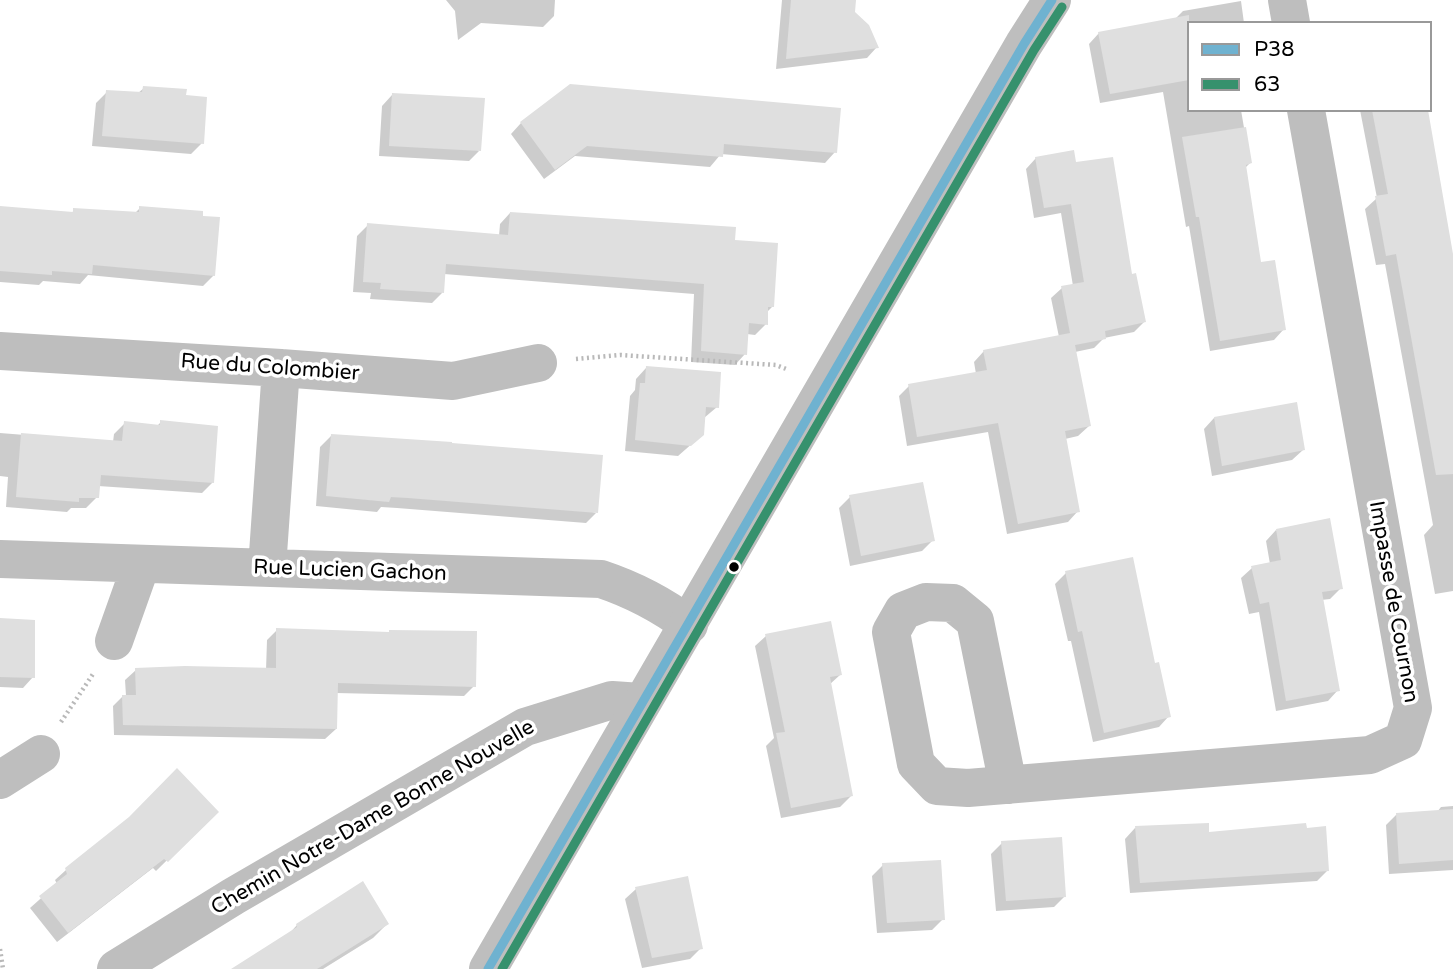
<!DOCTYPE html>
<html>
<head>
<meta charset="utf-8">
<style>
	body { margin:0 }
	#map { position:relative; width:1453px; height:969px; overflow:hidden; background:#fff; font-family:"Varela Round",sans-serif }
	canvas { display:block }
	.legend { position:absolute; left:1187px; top:21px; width:245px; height:91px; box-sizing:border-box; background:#fff; border:2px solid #999; margin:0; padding:9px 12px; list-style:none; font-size:21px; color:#000 }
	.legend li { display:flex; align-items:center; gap:14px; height:35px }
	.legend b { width:35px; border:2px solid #999 }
</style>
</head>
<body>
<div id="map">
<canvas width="1453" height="969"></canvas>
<ul class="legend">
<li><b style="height:9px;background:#6fb2d0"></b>P38</li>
<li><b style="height:9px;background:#36916d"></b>63</li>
</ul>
</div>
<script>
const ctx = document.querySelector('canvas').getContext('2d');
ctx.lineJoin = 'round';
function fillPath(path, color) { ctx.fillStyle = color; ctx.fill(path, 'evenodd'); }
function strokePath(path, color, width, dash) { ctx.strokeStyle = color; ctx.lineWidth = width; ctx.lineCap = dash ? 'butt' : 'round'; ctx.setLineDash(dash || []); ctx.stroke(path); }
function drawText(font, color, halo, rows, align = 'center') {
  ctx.font = font + ' "Varela Round",sans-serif'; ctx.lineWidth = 7; ctx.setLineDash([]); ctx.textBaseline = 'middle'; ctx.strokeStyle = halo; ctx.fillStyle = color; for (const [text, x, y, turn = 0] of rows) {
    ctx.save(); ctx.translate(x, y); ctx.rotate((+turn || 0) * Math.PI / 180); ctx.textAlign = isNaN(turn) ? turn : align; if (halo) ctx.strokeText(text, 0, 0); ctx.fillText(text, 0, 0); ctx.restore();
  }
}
fillPath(new Path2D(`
	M446,0h109l-1,16 -11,11 -62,-4 -23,17 -3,-29z
	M782,0h72l-1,13 24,34 -10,11 -91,11z
	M1241,1l3,22h-55v87h52l9,53 -5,5 15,97 24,64 -10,11 -64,11 -21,-125 -3,1 -23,-135 -63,11 -11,-59 10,-11 75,-13 9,-9z
	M144,88l41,9 17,46 -11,11 -99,-8 4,-43 11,-11 31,1z
	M392,95l87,56 -10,10 -90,-5 3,-50z
	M1360,110h66l27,158v323l-18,3 -11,-59 9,-10 -48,-261 -9,1 -11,-56 12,-11z
	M521,123l314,29 -10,11 -104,-9 -11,13 -135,-11 -31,23 -33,-45z
	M1036,158l38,6 56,112 14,46 -10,10 -30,6 -10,10 -19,4 14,74 -11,10 -13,3 13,72 -10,11 -61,12 -19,-102 -81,14 -8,-50 10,-10 67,-12 -2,-12 10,-11 75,-14 -8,-39 11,-10 11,-2 -12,-73 -27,5 -8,-49z
	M0,208l71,6 3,-4 60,4 6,-6 74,67 -11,11 -115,-11 -8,9 -37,-3 -4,4 -39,-3z
	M510,213l224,28 38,66 -6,6v11l-11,11 -8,-1 -2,20 -10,11 -44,-3 3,-68 -250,-20 -2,19 -10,10 -62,-4 1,-6 -18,-1 4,-56 11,-11 131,11 1,-12z
	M646,368l71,39 -13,11 -2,17 -24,21 -53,-5 5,-55 5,-6 1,-11z
	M1214,418l89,32 -11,10 -80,16 -8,-47z
	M161,422l52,60 -11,11 -104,-7 -1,11 -11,11h-15l-4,4 -61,-5 2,-30 -8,-1v-43l113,9 1,-8 11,-11 32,3z
	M331,436l265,77 -10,10 -189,-15 -16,-1 -4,5 -61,-6 4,-59z
	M850,497l83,43 -11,11 -72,15 -11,-58z
	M1276,530l65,58 -11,11 -9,1 17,90 -10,11 -52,10 -17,-99 -10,2 -8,-36 11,-10 18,-4 -4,-23z
	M1066,573l87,92 16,51 -10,11 -66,15 -22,-101h-3l-13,-57z
	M0,620l33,57 -10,11 -23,-1z
	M277,630l111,4 86,52 -10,10 -128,-3v36l-11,10 -211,-4 -1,-29 10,-10h3l-1,-16 11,-10h130l1,-30z
	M766,636l74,39 -11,10 22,111 -11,11 -59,11 -15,-72 8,-8 -19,-92z
	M1453,806v64l-64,4 -3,-49 10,-10 41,-3 4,-5z
	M216,812l-60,59 -3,-3 -96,74 -27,-34 27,-24 -2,-4 11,-10z
	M1135,828l73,6 97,-4 22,41 -10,10 -187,12 -5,-54z
	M1002,843l63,53 -11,11 -58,4 -5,-57z
	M883,865l60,54 -11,11 -55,3 -5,-57z
	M636,889l65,59 -11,11 -48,9 -17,-69z
	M387,924l-14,14 -50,31h-89l52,-32 11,-12z`), '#0003');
fillPath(new Path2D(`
	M791,0h65l-1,12 14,13 10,23 -93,11z
	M1189,15v65l-79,14 -12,-62z
	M570,84l271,24 -4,45 -113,-9 -1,13 -136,-11 -32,24 -35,-48z
	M143,86l44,3 -1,6 21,2 -3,47 -102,-8 4,-46 36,2z
	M392,93l93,5 -4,53 -92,-5z
	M1372,110h56l25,144v220l-17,1 -40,-221 -10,2 -11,-60 13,-2z
	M1246,127l6,36 -6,2 15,97 14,-2 11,70 -66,11 -21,-124h-3l-14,-80z
	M1074,150l2,12 37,-5 19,117 4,-1 10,49 -41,9 1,8 -31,6 16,81 -26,5 15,81 -62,12 -20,-101 -81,14 -9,-53 79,-14 -4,-20 87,-17 -9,-47 23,-4 -13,-78 -27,4 -9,-51z
	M0,206l73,6v-4l66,4v-6l64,5v5l17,1 -5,59 -122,-11 -1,9 -40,-3v4l-52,-4z
	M510,212l226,15 -1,13 43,3 -4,64h-6v18l-19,-2 -2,32 -46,-4 3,-67 -258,-20 -2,29 -64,-4 1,-6 -18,-1 4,-59 141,12z
	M646,366l75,6 -2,36 -13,-1 -2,28 -13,11 -56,-6 5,-57h5z
	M1297,402l8,48 -83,16 -8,-49z
	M160,420l58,6 -4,57 -113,-8 -2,23h-20v4l-63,-5 5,-64 101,8 2,-20 36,4z
	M331,434l121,8v1l151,12 -5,58 -190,-15 -17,-1 -2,5 -63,-6z
	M923,482l12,59 -74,15 -12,-61z
	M1330,518l13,71 -21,3 18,99 -54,10 -17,-99 -9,2 -9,-38 30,-6 -5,-31z
	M1133,557l22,106 4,-1 12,55 -67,16 -22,-102 -4,1 -13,-61z
	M0,618l35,2v58l-35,-1z
	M831,621l11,54 -12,2 23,119 -62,12 -15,-75 9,-1 -20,-98z
	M276,628l113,4v-2l88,1 -1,56 -138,-4 -1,46 -214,-4 -1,-30h14l-1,-27 50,-2 91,2z
	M177,768l42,44 -51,50 -4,-3 -96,74 -29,-37 28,-22 -2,-6 64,-51z
	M1453,809v51l-54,4 -3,-51z
	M1209,823v9l97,-9 1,5 19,-2 3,45 -189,12 -5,-57z
	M1062,837l4,60 -60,4 -5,-60z
	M941,860l4,60 -58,3 -5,-60z
	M688,876l15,73 -51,9 -17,-71z
	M363,881l26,43 -72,45h-86l66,-42 -1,-3z`), '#dfdfdf');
strokePath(new Path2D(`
	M576,359l44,-4 156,10 13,5
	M61,722l32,-48
	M0,949l3,20`), '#b9b9b9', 4.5, [2, 3.5]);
strokePath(new Path2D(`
	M1287,0l4,23
	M0,351l281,17 172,13 85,-18
	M0,559l601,20c33,11 60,25 88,46
	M267,568l14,-200
	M114,641l27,-76
	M0,780l41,-26
	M1008,785l-33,-164 -22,-18 -27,-1 -23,9 -12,21 25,132 21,22 31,2 402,-33 33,-15 10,-32 -107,-598
	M116,969l118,-73 291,-169 87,-27 29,2`), '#bebebe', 38);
strokePath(new Path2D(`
	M488,969l536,-925 28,-44`), '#bebebe', 38);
strokePath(new Path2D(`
	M488,969l536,-925 28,-44`), '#6fb2d0', 9);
strokePath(new Path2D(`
	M502,969l532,-919 28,-43`), '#36916d', 9);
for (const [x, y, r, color] of [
	[734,567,6,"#000"]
]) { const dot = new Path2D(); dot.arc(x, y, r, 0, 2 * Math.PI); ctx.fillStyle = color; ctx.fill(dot); strokePath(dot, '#fff', 2.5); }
drawText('21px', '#000', '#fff', [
	["Rue du Colombier",270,368,4],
	["Rue Lucien Gachon",350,571,2],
	["Impasse de Cournon",1393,602,80],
	["Chemin Notre-Dame Bonne Nouvelle",373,818,-30]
]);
</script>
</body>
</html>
